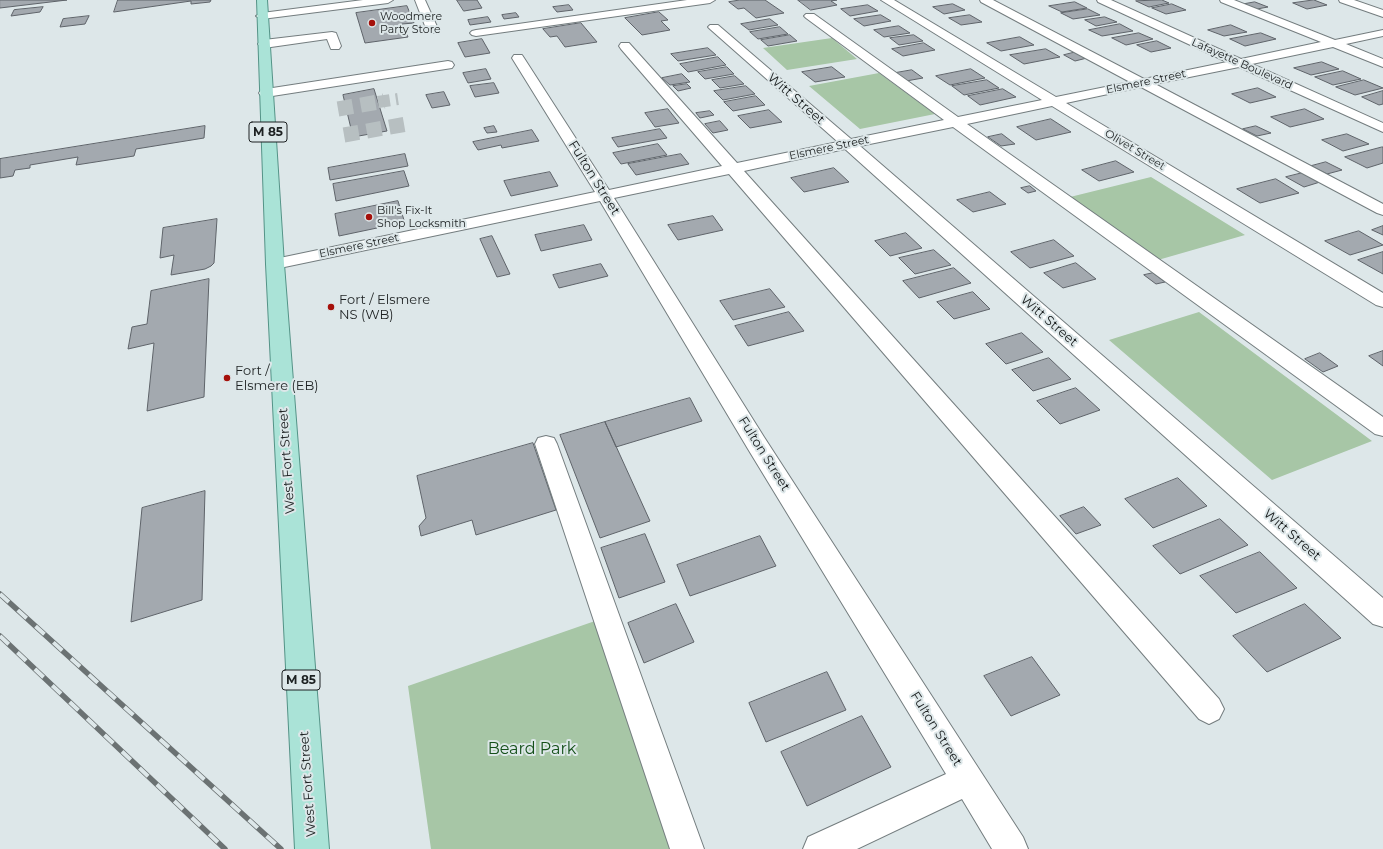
<!DOCTYPE html>
<html>
<head>
<meta charset="utf-8">
<style>
	body { margin:0 }
	canvas { display:block; background:#dde7e9 }
</style>
</head>
<body>
<canvas width="1383" height="849"></canvas>
<script>
const ctx = document.querySelector('canvas').getContext('2d');
ctx.lineJoin = 'round';
function fillPath(path, color) { ctx.fillStyle = color; ctx.fill(path, 'evenodd'); }
function strokePath(path, color, width, dash) { ctx.strokeStyle = color; ctx.lineWidth = width; ctx.lineCap = dash ? 'butt' : 'round'; ctx.setLineDash(dash || []); ctx.stroke(path); }
function drawText(font, color, halo, rows, align = 'center') {
  ctx.font = font + ' Montserrat,sans-serif'; ctx.lineWidth = 4; ctx.setLineDash([]); ctx.textBaseline = 'middle'; ctx.strokeStyle = halo; ctx.fillStyle = color; for (const [text, x, y, turn = 0] of rows) {
    ctx.save(); ctx.translate(x, y); ctx.rotate((+turn || 0) * Math.PI / 180); ctx.textAlign = isNaN(turn) ? turn : align; if (halo) ctx.strokeText(text, 0, 0); ctx.fillText(text, 0, 0); ctx.restore();
  }
}
fillPath(new Path2D(`
	M832,38l25,21 -70,11 -24,-22z
	M879,73l56,41 -75,15 -51,-43z
	M1151,177l94,58 -87,25 -88,-63z
	M1199,312l173,129 -100,39 -163,-140z
	M595,621l76,228h-240l-23,-163z`), '#a7c6a6');
const building = new Path2D(`
	M0,0h67l-67,8z
	M118,0h93l-1,2 -19,2v-3l-77,11z
	M457,0h20l5,8 -18,3z
	M740,0h25l19,13 -28,5 -12,-10 -6,1 -9,-7z
	M798,0h39l-6,1 6,4 -26,5z
	M1162,0l7,3 -20,4 -13,-6z
	M1314,0l13,5 -20,4 -14,-6z
	M1075,2l12,6 -25,4 -13,-6z
	M1255,2l13,5 -11,2 -13,-5z
	M953,4l12,6 -21,4 -11,-7z
	M1172,4l14,6 -20,4 -14,-6z
	M569,5l4,5 -16,2 -4,-5z
	M868,5l10,6 -28,5 -9,-7z
	M407,6l7,17 -12,1 6,13 -43,6 -9,-30z
	M43,7l-3,5 -29,4 3,-6z
	M1088,9l12,6 -27,4 -12,-6z
	M659,12l9,8 -7,1 9,9 -28,5 -17,-17z
	M516,13l3,4 -15,2 -2,-4z
	M881,15l10,6 -27,5 -10,-7z
	M970,15l12,7 -21,3 -12,-7z
	M89,16l-4,8 -25,3 3,-8z
	M488,17l3,5 -21,3 -2,-5z
	M1105,17l12,5 -21,4 -11,-6z
	M770,19l8,6 -29,5 -8,-6z
	M581,23l16,19 -32,5 -8,-11 -7,1 -7,-8z
	M1120,24l13,7 -31,5 -13,-6z
	M1231,25l16,7 -23,4 -16,-6z
	M899,26l11,7 -26,4 -10,-7z
	M780,27l8,7 -30,5 -8,-7z
	M1139,33l14,6 -27,6 -14,-7z
	M1261,33l15,6 -31,7 -15,-7z
	M790,35l7,6 -29,5 -7,-6z
	M914,35l9,6 -24,4 -9,-7z
	M1020,37l14,8 -33,6 -14,-8z
	M482,39l8,14 -25,4 -7,-14z
	M1157,41l14,7 -20,4 -14,-7z
	M924,43l11,7 -32,6 -11,-7z
	M708,48l8,7 -38,6 -7,-7z
	M1046,49l14,8 -36,7 -14,-9z
	M1076,52l11,6 -12,3 -11,-6z
	M718,57l8,8 -38,7 -8,-8z
	M1322,62l17,7 -28,6 -17,-7z
	M727,67l7,7 -29,5 -7,-7z
	M832,67l13,10 -30,5 -13,-10z
	M486,69l5,10 -23,4 -5,-10z
	M971,69l14,9 -35,7 -14,-9z
	M912,70l11,8 -17,3 -11,-8z
	M1343,71l18,8 -28,6 -18,-8z
	M682,74l8,8 -20,3 -8,-7z
	M735,76l9,8 -24,4 -8,-8z
	M987,80l12,8 -35,7 -12,-9z
	M1364,80l19,8 -28,7 -19,-8z
	M494,83l5,10 -24,4 -5,-11z
	M687,84l4,4 -13,3 -5,-5z
	M746,86l9,8 -32,6 -9,-9z
	M1258,88l18,9 -26,6 -18,-9z
	M374,89l13,42 -34,6 -10,-42z
	M1003,89l13,8 -36,8 -12,-9z
	M1383,91v13l-4,1 -17,-8z
	M444,92l6,13 -18,3 -6,-13z
	M756,96l9,9 -32,6 -9,-9z
	M668,109l11,14 -24,4 -10,-14z
	M1305,109l19,10 -34,8 -19,-10z
	M769,110l13,12 -32,6 -12,-12z
	M710,111l4,4 -14,3 -4,-5z
	M1051,119l20,13 -35,8 -19,-13z
	M720,121l8,9 -15,3 -8,-9z
	M205,126l-1,12 -68,11 -2,7 -58,9 2,-8 -48,8v3l-15,2 -2,6 -13,2v-19z
	M494,126l3,6 -10,1 -3,-5z
	M1256,126l15,7 -14,3 -14,-7z
	M660,129l7,9 -49,9 -6,-9z
	M532,130l7,11 -37,7 -1,-3 -23,5 -5,-8z
	M1002,134l13,10 -14,2 -13,-9z
	M1347,134l22,10 -26,7 -21,-11z
	M658,144l9,11 -46,9 -8,-11z
	M1382,147h1v16l-16,5 -22,-11z
	M405,154l3,12 -78,14 -2,-12z
	M681,154l8,10 -53,11 -8,-11z
	M1116,161l18,11 -35,9 -17,-11z
	M1326,162l16,8 -15,4 -16,-8z
	M834,168l15,14 -45,10 -13,-14z
	M404,171l5,15 -73,15 -3,-17z
	M550,172l8,14 -47,10 -7,-15z
	M1302,173l18,9 -16,5 -18,-10z
	M1276,179l23,14 -39,10 -23,-14z
	M1030,186l6,5 -8,2 -7,-5z
	M990,192l16,12 -33,8 -16,-12z
	M398,201l6,19 -27,5v3l-38,8 -4,-22z
	M713,216l10,14 -45,10 -10,-15z
	M217,219l-3,44 -3,3 -6,3 -34,6 3,-20 -14,3 3,-30z
	M584,225l8,15 -51,11 -6,-16z
	M1383,226v9l-11,-5z
	M1359,231l24,14 -33,10 -25,-14z
	M906,233l16,15 -32,8 -15,-15z
	M492,236l18,38 -13,3 -17,-38z
	M1054,240l20,16 -44,12 -19,-16z
	M934,250l17,15 -36,9 -16,-16z
	M1383,252v22l-25,-14z
	M1076,263l20,16 -33,9 -19,-15z
	M601,264l7,12 -49,12 -6,-13z
	M954,268l17,15 -52,15 -16,-17z
	M1153,273l12,9 -9,2 -12,-9z
	M209,279l-5,118 -57,14 7,-68 -26,6 4,-22 15,-3 4,-33z
	M770,289l15,18 -52,13 -13,-19z
	M973,292l17,17 -36,10 -17,-17z
	M789,312l15,19 -56,15 -13,-20z
	M1022,333l21,19 -37,12 -20,-20z
	M1383,351v15l-14,-10z
	M1320,353l18,13 -15,6 -18,-13z
	M1049,358l22,21 -38,12 -21,-21z
	M1076,388l24,22 -40,14 -23,-23z
	M690,398l12,23 -86,26 -11,-25z
	M605,422l45,99 -50,17 -40,-103z
	M533,443l23,67 -80,25 -4,-15 -51,16 -2,-10 7,-8 -9,-42z
	M1178,478l29,28 -54,22 -28,-29z
	M205,491l-3,109 -71,22 11,-114z
	M1084,507l17,18 -25,9 -16,-18z
	M1220,519l28,26 -68,29 -27,-28z
	M645,534l20,48 -46,16 -18,-50z
	M760,536l16,30 -86,30 -13,-31z
	M1260,552l37,36 -61,25 -36,-37z
	M676,604l18,38 -50,21 -16,-40z
	M1305,604l36,34 -74,34 -34,-36z
	M1032,657l28,38 -49,21 -27,-40z
	M827,672l19,38 -80,32 -17,-39z
	M862,716l29,51 -84,39 -26,-54z`);
fillPath(building, '#a3a9af');
strokePath(building, '#5f646a', 1);
strokePath(new Path2D(`
	M378,102l20,-3`), '#b7bfc1', 12, [12, 6]);
strokePath(new Path2D(`
	M338,109l46,-8
	M344,135l63,-11`), '#b7bfc1', 15, [15, 8]);
const minor = new Path2D(`
	M363,0h30l-5,3 -126,16 -6,-3 6,-3z
	M415,0h10l14,31 -2,2h-8l-2,-2z
	M687,0h28l-5,3 -234,33 -4,-1 -2,-2 2,-2 4,-1z
	M881,0h13l162,97 74,-15 -149,-80 -1,-2h13l151,79 83,-17 -129,-60 -1,-2h14l130,59 80,-17 -100,-40 -1,-2h14l101,40 48,-10v6l-37,8 37,15v8l-50,-20 -81,17 131,59v9l-144,-65 -84,17 228,120v11l-6,-2 -236,-126 -75,16 317,190v14l-7,-2 -324,-199 -85,18 416,293v19l-8,-2 -422,-307 -93,19 523,452v29l-10,-3 -528,-475 -101,22 475,528 5,10 -5,10 -10,5 -10,-5 -470,-545 -115,24 150,239 259,400 5,12h-36l-30,-50 -105,50h-54l5,-12 138,-63 -198,-325 -148,-248 -325,68 -6,-1 -3,-4 3,-4 6,-1 320,-67 -83,-134 2,-3h8l2,3 85,132 113,-24 -101,-117 -2,-3 2,-3h8l108,120 101,-21 -128,-113 -2,-2 2,-2h8l133,114 93,-19 -138,-102 -2,-2 2,-2h8l144,103 84,-17z
	M1339,0h15l29,10v7l-43,-15z
	M332,32l4,1 5,13 -2,3h-8l-4,-10 -63,9 -4,-2 -2,-2 2,-2 4,-2z
	M448,61l4,1 2,3 -2,3 -186,29 -5,-1 -2,-3 2,-3 5,-1z
	M546,436l8,2 3,6 147,405h-34l-135,-405 3,-6z`);
const major = new Path2D(`
	M257,0h10l17,264 45,585h-34l-29,-585z`);
strokePath(minor, '#747d7f', 2);
strokePath(major, '#549387', 2);
fillPath(minor, '#fff');
fillPath(major, '#aae3d7');
const rail = new Path2D(`
	M0,594l281,255
	M0,636l225,213`);
strokePath(rail, '#6b7273', 5.5);
strokePath(rail, '#dde7e9', 4, [12]);
for (const [x, y, r, color] of [
	[372,23,4,"#a5100a"],
	[369,217,4,"#a5100a"],
	[331,307,4,"#a5100a"],
	[227,378,4,"#a5100a"]
]) { const dot = new Path2D(); dot.arc(x, y, r, 0, 2 * Math.PI); ctx.fillStyle = color; ctx.fill(dot); strokePath(dot, '#dde7e9', 1.5); }
drawText('11px', '#1d2122', '#dde7e9', [
	["Woodmere",380,17],
	["Party Store",380,30],
	["Bill's Fix-It",377,211],
	["Shop Locksmith",377,224]
], 'left');
drawText('11px', '#1d2122', '#dde7e9', [
	["Lafayette Boulevard",1242,64,24],
	["Elsmere Street",1146,82,-12],
	["Elsmere Street",829,148,-12],
	["Olivet Street",1135,150,31],
	["Elsmere Street",359,246,-12]
]);
for (const [x, y, w] of [
	[268,132,38],
	[301,680,38]
]) { const box = new Path2D(); box.roundRect(x - w / 2, y - 10, w, 20, 3); ctx.fillStyle = '#dde7e9'; ctx.fill(box); strokePath(box, '#1d2122', 1); }
drawText('bold 12px', '#1d2122', null, [
	["M 85",268,132],
	["M 85",301,680]
]);
drawText('13px', '#1d2122', '#dde7e9', [
	["Witt Street",796,99,41],
	["Fulton Street",594,178,58],
	["Witt Street",1049,321,41],
	["Fulton Street",764,454,58],
	["West Fort Street",287,461,-94],
	["Witt Street",1292,535,41],
	["Fulton Street",936,729,58],
	["West Fort Street",308,784,-94]
]);
drawText('13px', '#1d2122', '#dde7e9', [
	["Fort / Elsmere",339,300],
	["NS (WB)",339,315],
	["Fort /",235,371],
	["Elsmere (EB)",235,386]
], 'left');
drawText('16px', '#15501a', '#dde7e9', [
	["Beard Park",532,749]
]);
</script>
</body>
</html>
